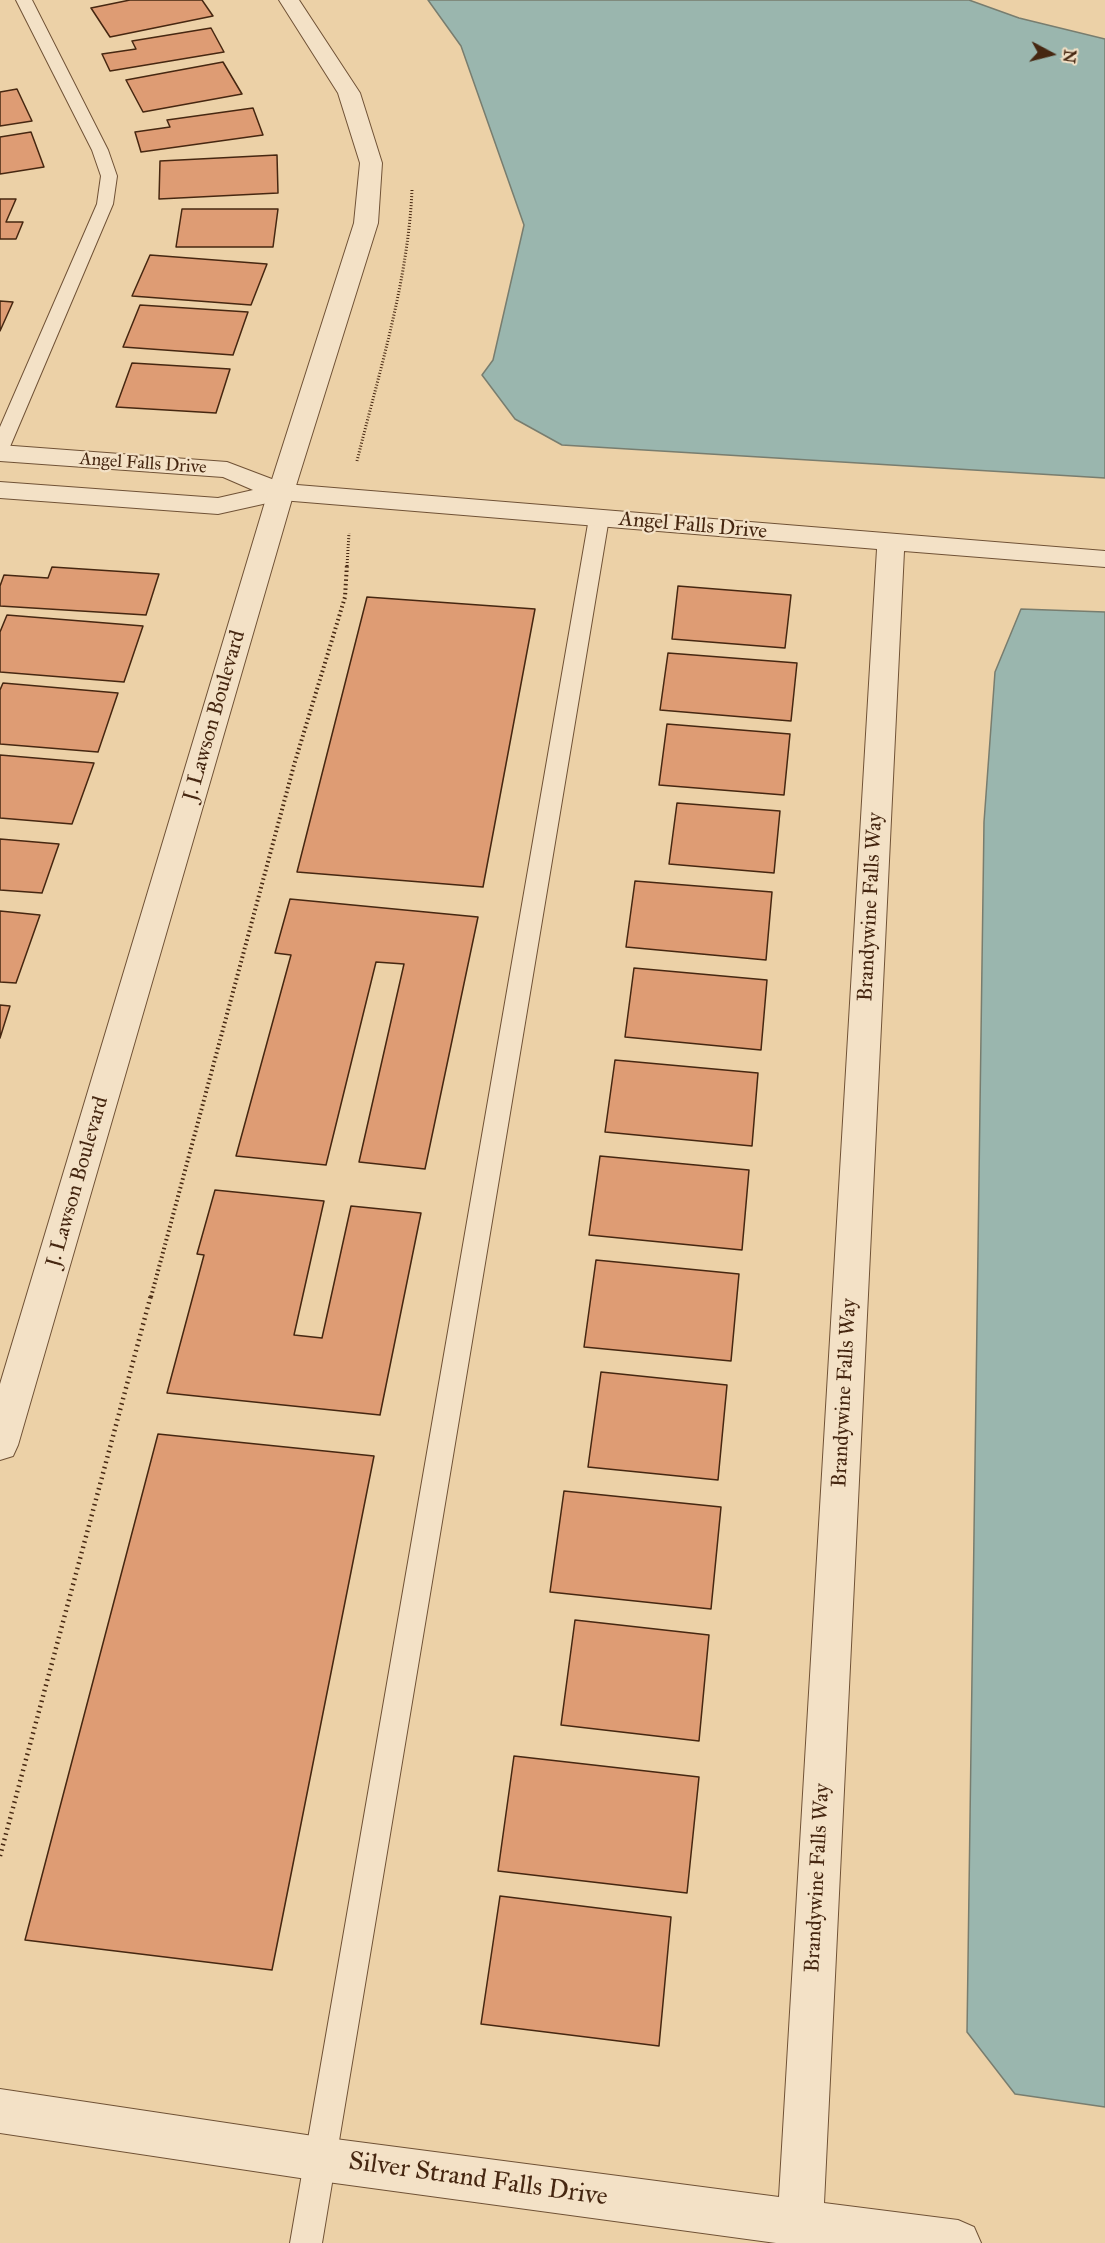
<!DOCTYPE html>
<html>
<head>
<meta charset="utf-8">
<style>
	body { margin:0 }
	#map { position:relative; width:1105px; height:2243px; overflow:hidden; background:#ecd1a7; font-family:"IM FELL Great Primer",serif }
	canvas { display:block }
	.north { position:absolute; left:1021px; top:24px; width:60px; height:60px; -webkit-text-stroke:4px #f3e1c6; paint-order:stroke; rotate:97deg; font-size:16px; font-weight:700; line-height:24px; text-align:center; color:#462711 }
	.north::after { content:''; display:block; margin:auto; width:21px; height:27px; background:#462711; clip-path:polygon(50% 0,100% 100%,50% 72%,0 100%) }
</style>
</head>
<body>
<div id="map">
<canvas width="1105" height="2243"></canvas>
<div class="north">N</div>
</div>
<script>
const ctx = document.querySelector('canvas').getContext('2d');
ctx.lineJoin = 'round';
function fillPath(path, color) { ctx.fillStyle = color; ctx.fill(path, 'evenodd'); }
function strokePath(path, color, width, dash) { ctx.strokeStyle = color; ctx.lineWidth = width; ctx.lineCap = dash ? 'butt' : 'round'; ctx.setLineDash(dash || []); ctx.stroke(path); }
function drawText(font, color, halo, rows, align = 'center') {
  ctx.font = font + ' "IM FELL Great Primer",serif'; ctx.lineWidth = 4.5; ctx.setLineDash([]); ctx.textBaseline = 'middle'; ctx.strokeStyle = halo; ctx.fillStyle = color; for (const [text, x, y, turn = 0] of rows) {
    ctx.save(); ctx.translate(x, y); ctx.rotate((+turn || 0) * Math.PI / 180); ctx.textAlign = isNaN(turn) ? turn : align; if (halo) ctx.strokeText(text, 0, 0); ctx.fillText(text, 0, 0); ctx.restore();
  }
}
const water = new Path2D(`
	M428,0h541l50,18 86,21v439l-543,-33 -47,-26 -33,-44 11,-15 31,-135 -63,-179z
	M1021,609l84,3v1495l-90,-13 -48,-62 17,-1210 11,-150z`);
fillPath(water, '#9ab6ae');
strokePath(water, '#787d6f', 1.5);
const building = new Path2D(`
	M130,0h72l11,16 -103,21 -19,-29z
	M211,28l13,24 -114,19 -8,-17 34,-5 -4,-8z
	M223,62l19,32 -99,18 -17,-32z
	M17,89l15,32 -32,5v-34z
	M253,108l10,27 -122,17 -6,-20 35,-5 -3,-7z
	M31,132l13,35 -44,7v-37z
	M277,155l1,38 -119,6 1,-38z
	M0,199h16l-10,23h17l-7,17h-16z
	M182,209h96l-5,38h-97z
	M150,255l117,9 -16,41 -119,-9z
	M0,301l13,1 -13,29z
	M140,305l108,7 -15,43 -110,-8z
	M132,363l98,6 -14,44 -100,-6z
	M52,567l107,7 -13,41 -146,-9v-20l4,-11 44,3z
	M678,586l113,9 -6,53 -113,-9z
	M367,597l168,12 -52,278 -186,-15z
	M7,615l136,11 -19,56 -124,-10v-40z
	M668,653l129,10 -6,58 -131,-11z
	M3,683l115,10 -20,59 -98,-8v-54z
	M667,724l123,10 -6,61 -125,-10z
	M0,755l94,8 -22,61 -72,-6z
	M677,803l103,8 -6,62 -105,-9z
	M0,839l59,5 -17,49 -42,-3z
	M635,881l137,11 -6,68 -140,-13z
	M290,899l188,18 -53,252 -66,-7 45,-198 -28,-2 -50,203 -90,-9 55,-201 -16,-2z
	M0,911l40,4 -24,68 -16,-1z
	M634,968l133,12 -6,70 -136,-13z
	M0,1005l10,1 -10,32z
	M615,1060l143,13 -6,73 -147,-14z
	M600,1156l149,14 -7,80 -153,-15z
	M215,1190l109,11 -30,134 28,3 29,-132 70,7 -41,202 -213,-22 37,-138 -7,-1z
	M596,1260l143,14 -8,87 -147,-14z
	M601,1372l126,13 -9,95 -130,-13z
	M158,1434l216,22 -102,514 -247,-30z
	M564,1491l157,16 -10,102 -161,-17z
	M575,1620l134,15 -10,106 -138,-16z
	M514,1756l185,21 -12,116 -189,-22z
	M500,1896l171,21 -12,129 -178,-22z`);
fillPath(building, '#de9c74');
strokePath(building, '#462711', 1.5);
const service = new Path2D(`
	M16,0h16l76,150 9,26 -4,28 -104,245 -9,6v-28l97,-223 4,-28 -9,-26z
	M599,512l10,6 -287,1725h-32l299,-1725z`);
const minor = new Path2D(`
	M0,445l227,17 58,22 820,67v16l-201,-16 -80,1652 134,17 16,7 7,16h-205l-456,-62 -320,-48v-44l320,48 459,60 98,-1648 -596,-49 -63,14 -218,-16v-16l218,16 35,-8 -30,-13 -223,-16z`);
const tertiary = new Path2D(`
	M279,0h20l61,93 22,70 -4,60 -84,269 -276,953 -5,11 -13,4v-76l268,-892 86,-269 6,-60 -22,-70z`);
strokePath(service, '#705236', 2);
strokePath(minor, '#705236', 2);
strokePath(tertiary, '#705236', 2);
strokePath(new Path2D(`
	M357,461c22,-89 51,-179 55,-271
	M347,566l2,-33`), '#462711', 3, [1, 2]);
strokePath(new Path2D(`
	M151,1297l143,-532 51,-168 2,-33`), '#462711', 4, [1.5, 3]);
strokePath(new Path2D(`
	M0,1856l151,-561`), '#462711', 4.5, [1.5, 4]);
fillPath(service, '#f3e1c6');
fillPath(minor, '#f3e1c6');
fillPath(tertiary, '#f3e1c6');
drawText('18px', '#462711', '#f3e1c6', [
	["Angel Falls Drive",143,464,4]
]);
drawText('21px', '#462711', '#f3e1c6', [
	["Angel Falls Drive",693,526,5],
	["J. Lawson Boulevard",215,716,-74],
	["Brandywine Falls Way",871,907,-87],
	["J. Lawson Boulevard",78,1182,-74],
	["Brandywine Falls Way",845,1393,-87],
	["Brandywine Falls Way",818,1878,-87]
]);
drawText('26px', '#462711', '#f3e1c6', [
	["Silver Strand Falls Drive",478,2180,8]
]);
</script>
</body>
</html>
